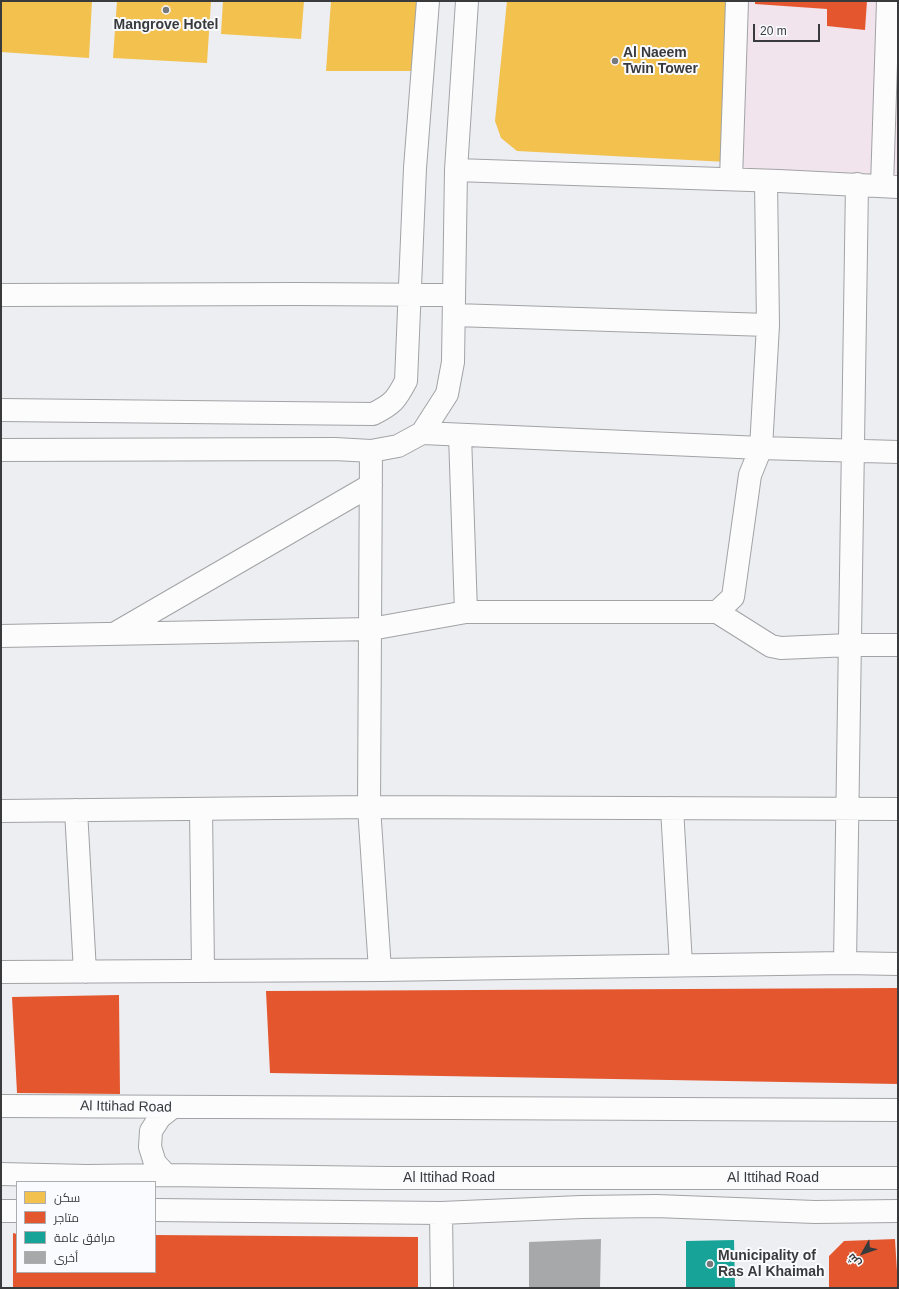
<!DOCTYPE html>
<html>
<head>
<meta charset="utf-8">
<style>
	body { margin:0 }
	#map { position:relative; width:899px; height:1289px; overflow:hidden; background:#edeef2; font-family:Arial,Cairo,sans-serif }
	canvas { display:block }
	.frame { position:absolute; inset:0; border:2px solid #393a3c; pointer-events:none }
	.legend { position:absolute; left:16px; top:1181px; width:140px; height:92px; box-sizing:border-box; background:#f9fbfe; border:1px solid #acaeb0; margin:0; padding:5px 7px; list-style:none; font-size:12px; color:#393a3c }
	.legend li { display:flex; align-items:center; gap:8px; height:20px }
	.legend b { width:20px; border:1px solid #acaeb0 }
	.north { position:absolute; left:843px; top:1233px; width:40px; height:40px; -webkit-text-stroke:3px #f9fbfe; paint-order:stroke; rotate:230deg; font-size:11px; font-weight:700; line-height:16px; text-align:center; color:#393a3c }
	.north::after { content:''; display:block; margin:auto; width:14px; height:18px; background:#393a3c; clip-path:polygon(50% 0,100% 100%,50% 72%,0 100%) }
	.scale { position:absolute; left:753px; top:24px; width:67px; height:18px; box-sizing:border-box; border:2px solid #393a3c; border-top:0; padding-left:5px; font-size:12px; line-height:14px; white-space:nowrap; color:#393a3c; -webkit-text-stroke:3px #f9fbfe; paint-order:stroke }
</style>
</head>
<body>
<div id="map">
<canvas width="899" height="1289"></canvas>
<div class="frame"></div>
<ul class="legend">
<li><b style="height:11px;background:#f2c14e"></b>سكن</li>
<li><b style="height:11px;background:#e4572e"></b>متاجر</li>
<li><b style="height:11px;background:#17a398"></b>مرافق عامة</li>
<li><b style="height:11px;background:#a7a8aa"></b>أخرى</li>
</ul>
<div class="north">ش</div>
<div class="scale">20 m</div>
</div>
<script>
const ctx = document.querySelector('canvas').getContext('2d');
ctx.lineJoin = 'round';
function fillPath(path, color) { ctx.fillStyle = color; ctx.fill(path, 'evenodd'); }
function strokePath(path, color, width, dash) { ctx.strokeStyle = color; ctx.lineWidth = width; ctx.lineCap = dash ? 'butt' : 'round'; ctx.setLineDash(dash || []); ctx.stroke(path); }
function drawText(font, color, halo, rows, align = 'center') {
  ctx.font = font + ' Arial,sans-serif'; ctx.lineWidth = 4; ctx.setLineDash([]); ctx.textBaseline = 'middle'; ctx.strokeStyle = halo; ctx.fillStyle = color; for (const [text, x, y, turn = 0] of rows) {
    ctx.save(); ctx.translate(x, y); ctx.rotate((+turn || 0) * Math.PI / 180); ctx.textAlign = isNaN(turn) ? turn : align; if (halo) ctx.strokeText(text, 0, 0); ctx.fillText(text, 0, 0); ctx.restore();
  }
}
fillPath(new Path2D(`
	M737,1h161v185l-167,-7z`), '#f1e4ec');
fillPath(new Path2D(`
	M1,1h91l-3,57 -88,-6z
	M117,1h94l-4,62 -94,-5z
	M223,1h81l-3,38 -80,-5z
	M331,1h93l-5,70h-93z
	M507,1h222l-2,161 -210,-11 -16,-13 -6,-17z`), '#f2c14e');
fillPath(new Path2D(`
	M755,1h112l-2,29 -38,-4v-17l-72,-5z
	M898,988v96l-628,-11 -4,-82z
	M119,995l1,99 -103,-1 -5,-96z
	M13,1233l4,1v38h138v-37l263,2v51h-405z
	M895,1239l3,49h-69v-32l15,-15z`), '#e4572e');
fillPath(new Path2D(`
	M734,1240l1,48h-49v-47z`), '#17a398');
fillPath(new Path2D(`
	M601,1239l-1,49h-71v-46z`), '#a7a8aa');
const minor = new Path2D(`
	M456,170l323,11 119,6
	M731,179l6,-178
	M882,186l6,-185
	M1,295l297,-1 156,1
	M454,315l314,10
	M1,410l372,4c20,-10 23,-14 33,-33l9,-213 13,-167
	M422,433l339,15 137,4
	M460,435l6,177
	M1,450l334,-1 36,2 27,-5 24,-13 25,-39 6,-32 3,-192 11,-169
	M371,451l-2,356 11,163
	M717,612l16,-15 17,-122 11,-27 7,-123 -2,-144
	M114,634l257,-149
	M1,636l370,-7 95,-17h251l54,34 10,2 69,-3h48
	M672,808l9,157
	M201,809l2,162
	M76,810l9,162
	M1,811l368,-4 529,2
	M845,963l12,-779
	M1,972l379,-2 465,-7 53,1
	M155,1210l286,3 140,-6 75,-1 159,6 83,-1
	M1,1211h16
	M441,1213l1,75`);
const major = new Path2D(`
	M1,1106l897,4
	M1,1174l86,2 79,-1 221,3h511
	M166,1175l-11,-12 -5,-16 1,-16 9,-14 13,-10`);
strokePath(minor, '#a2a3a5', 24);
strokePath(major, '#a2a3a5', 24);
strokePath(minor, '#fcfcfd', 22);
strokePath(major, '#fcfcfd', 22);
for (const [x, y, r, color] of [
	[166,10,4,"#78797c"],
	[615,61,4,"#78797c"],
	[710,1264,4,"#78797c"]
]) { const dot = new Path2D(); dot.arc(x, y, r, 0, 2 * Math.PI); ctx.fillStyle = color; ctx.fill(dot); strokePath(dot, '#f9fbfe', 1.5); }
drawText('bold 14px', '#393a3c', '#f9fbfe', [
	["Mangrove Hotel",166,25,"center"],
	["Al Naeem",623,53],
	["Twin Tower",623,69],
	["Municipality of",718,1256],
	["Ras Al Khaimah",718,1272]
], 'left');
drawText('14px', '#393a3c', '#f9fbfe', [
	["Al Ittihad Road",126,1107,1],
	["Al Ittihad Road",449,1178],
	["Al Ittihad Road",773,1178]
]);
</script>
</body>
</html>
